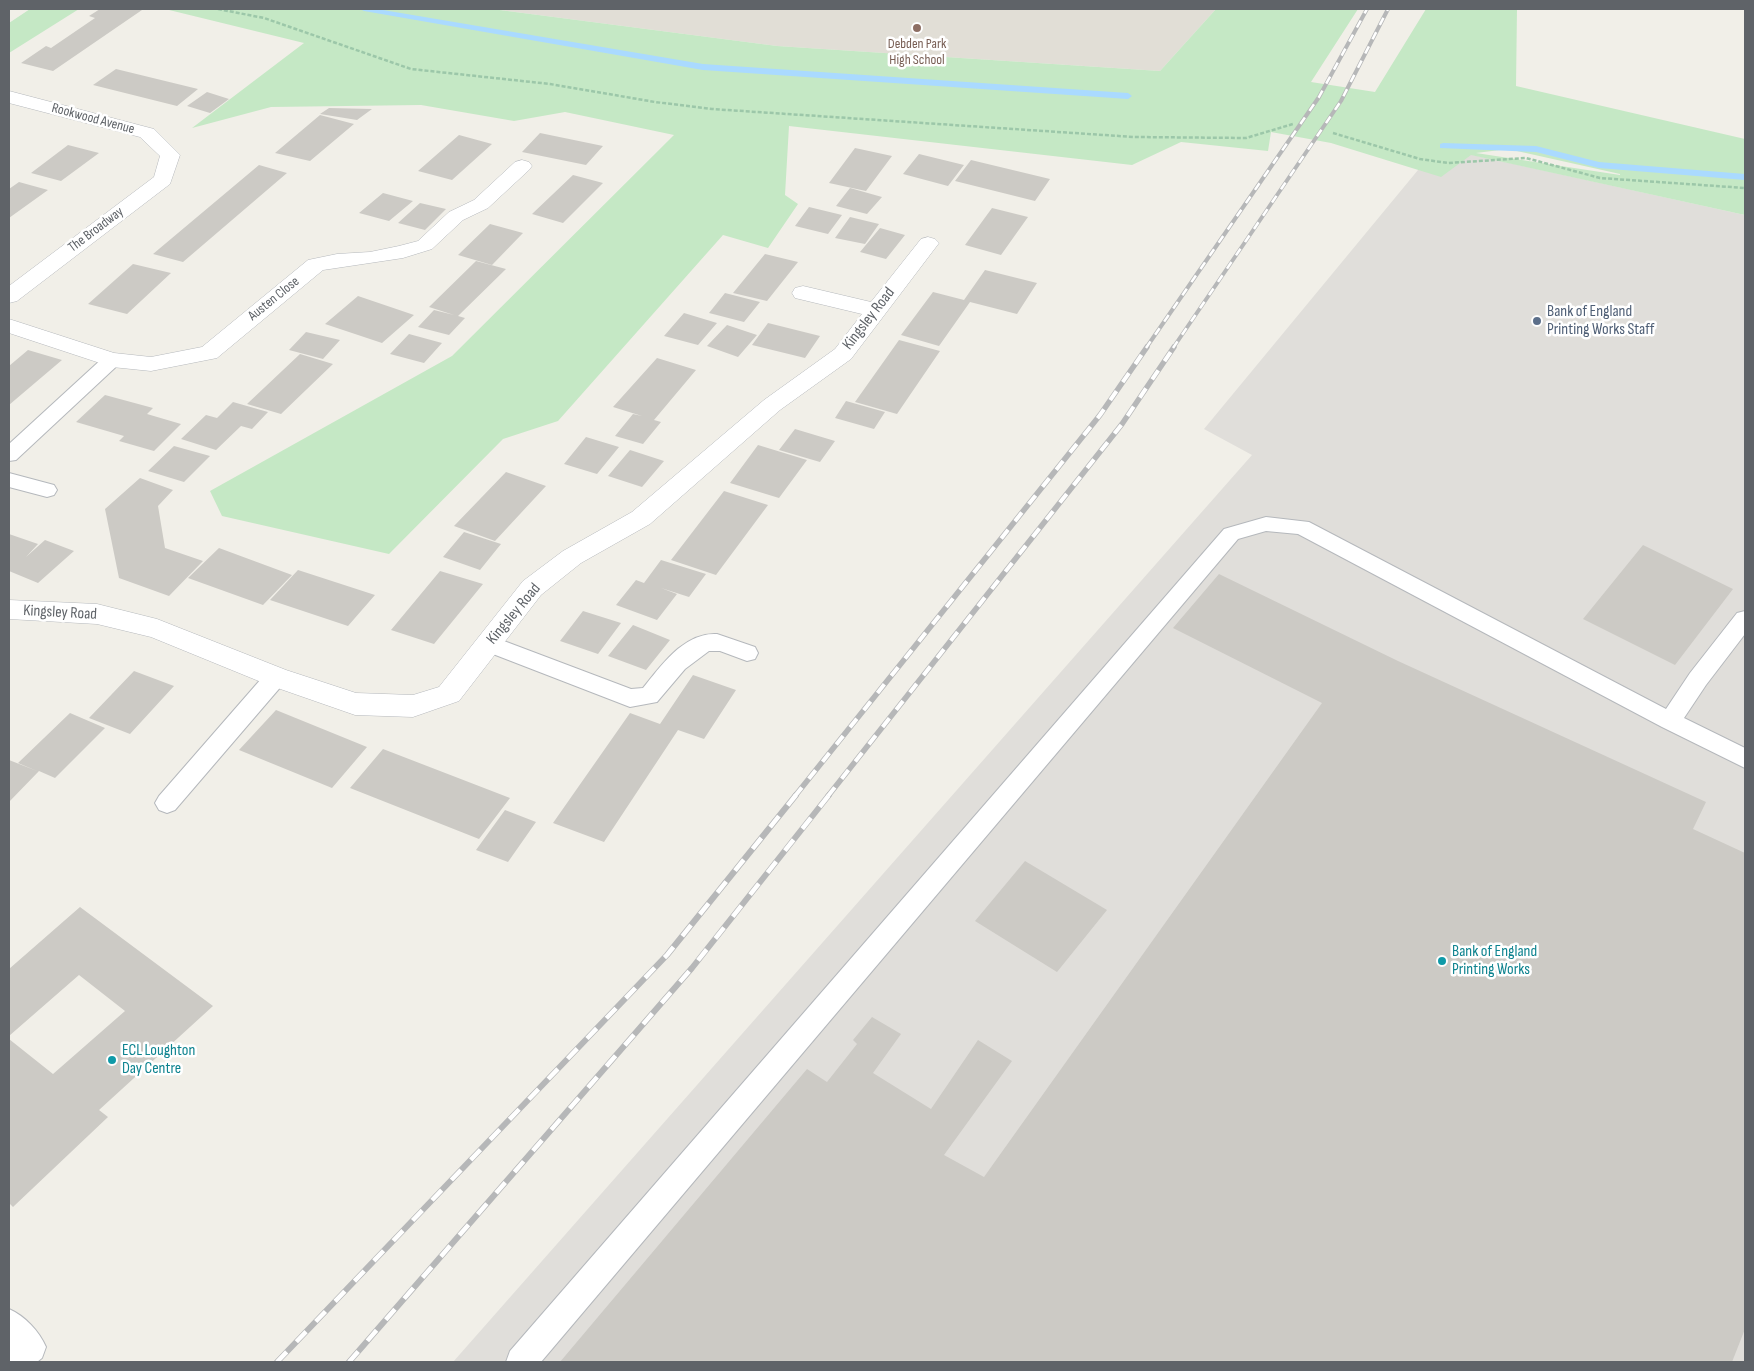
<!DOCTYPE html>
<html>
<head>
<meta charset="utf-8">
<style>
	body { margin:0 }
	#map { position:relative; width:1754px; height:1371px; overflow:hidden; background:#f1efe8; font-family:"Sofia Sans Condensed",sans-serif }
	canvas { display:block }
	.frame { position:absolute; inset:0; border:10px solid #5f6368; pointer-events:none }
</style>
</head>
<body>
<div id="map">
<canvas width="1754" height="1371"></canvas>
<div class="frame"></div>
</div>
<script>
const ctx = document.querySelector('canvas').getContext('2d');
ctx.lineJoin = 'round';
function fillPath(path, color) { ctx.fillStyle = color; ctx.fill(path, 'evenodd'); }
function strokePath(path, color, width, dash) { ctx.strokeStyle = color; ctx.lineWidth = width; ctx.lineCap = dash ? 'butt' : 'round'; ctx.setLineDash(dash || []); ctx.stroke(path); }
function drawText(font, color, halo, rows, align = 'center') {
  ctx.font = font + ' "Sofia Sans Condensed",sans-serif'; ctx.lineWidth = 5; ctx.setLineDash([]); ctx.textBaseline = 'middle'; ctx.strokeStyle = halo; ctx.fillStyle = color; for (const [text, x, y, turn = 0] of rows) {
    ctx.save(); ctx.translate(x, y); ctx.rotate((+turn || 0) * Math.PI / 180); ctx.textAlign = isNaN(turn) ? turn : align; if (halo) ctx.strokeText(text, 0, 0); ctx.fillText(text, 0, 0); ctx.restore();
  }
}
fillPath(new Path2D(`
	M1437,147l308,68v1147h-1292l799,-907 -48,-26z`), '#e0deda');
fillPath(new Path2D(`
	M492,9h724l-56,62 -383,-25z`), '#e1ded6');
fillPath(new Path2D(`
	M30,9h49l-70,44v-30z
	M165,9h327l285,37 383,25 56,-62h142l-47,73 64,10 51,-83h91l-1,77 229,53v76l-274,-60 -30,22 -110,-34 -60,-11 -3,19 -87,-9 -49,23 -343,-39 -4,69 13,9 -30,44 -45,-13 -165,186 -55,18 -114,115 -167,-38 -12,-25 242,-135 222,-221 -109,-23 -51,9 -93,-16 -150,2 -79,21 112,-85zM1508,149l112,25v1l-144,-22z`), '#c5e8c5');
fillPath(new Path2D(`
	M360,9h17l326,55 425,29 4,3 -4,3 -425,-29 -339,-59z
	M1443,143l93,3 63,16 146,12v6l-146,-12 -63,-16 -96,-4v-4z`), '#aadaff');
fillPath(new Path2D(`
	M100,9l42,1 -89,61 -32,-8 25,-17 5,2 44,-30 -6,-2z
	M116,69l82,20 -21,17 -84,-21z
	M207,92l22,7 -19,14 -23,-7z
	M329,108l43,1 -15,11 -37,-6z
	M320,115l34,9 -44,37 -35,-8z
	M540,133l63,13 -17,19 -64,-13z
	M459,135l33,9 -40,36 -34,-9z
	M68,145l31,8 -38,28 -30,-8z
	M855,148l37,8 -26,35 -37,-8z
	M919,154l45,11 -16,21 -45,-12z
	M971,160l79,19 -15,22 -80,-20z
	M259,165l28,8 -104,89 -30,-8z
	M573,175l30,8 -40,40 -31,-9z
	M19,182l29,8 -39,28v-29z
	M850,188l32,9 -15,17 -31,-8z
	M383,193l30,8 -24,20 -30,-8z
	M420,203l26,6 -21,21 -27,-7z
	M809,207l33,8 -14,19 -33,-8z
	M992,208l36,9 -27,38 -36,-10z
	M850,217l29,7 -14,20 -30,-6z
	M490,224l33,9 -31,32 -34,-10z
	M880,228l25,7 -19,24 -26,-7z
	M765,254l33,8 -31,39 -34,-8z
	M476,261l30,8 -48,47 7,2 -16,17 -31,-8 16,-17 20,5 -25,-8z
	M133,264l38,9 -44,41 -39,-10z
	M985,270l52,13 -20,31 -47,-12 -31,44 -38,-11 32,-43 31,8z
	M725,293l35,9 -16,20 -35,-9z
	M358,296l56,19 -32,28 -57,-19z
	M684,313l33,10 -19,22 -34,-9z
	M768,323l52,13 -15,22 -53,-13z
	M727,325l30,10 -19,22 -31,-11z
	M306,332l34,8 -17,19 -34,-9z
	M409,334l33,9 -18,20 -34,-9z
	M899,340l41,11 -43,63 -42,-12z
	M28,350l34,10 -53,45v-39z
	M300,354l33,10 -52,50 -34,-10z
	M657,358l39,12 -42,50 7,2 -18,22 -28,-8 18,-22 9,2 -29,-9z
	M105,395l48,13 -6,6 34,10 -27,27 -35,-10 5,-5 -48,-14z
	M846,401l39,11 -11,17 -39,-11z
	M233,402l35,10 -16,17 -11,-3 -25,24 -35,-11 25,-24 11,3z
	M795,429l40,12 -15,21 -41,-12z
	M586,437l33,10 -22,27 -33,-10z
	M758,445l49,15 -28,38 -49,-15z
	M174,446l36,10 -26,26 -36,-11z
	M630,450l34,11 -22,26 -34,-11z
	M506,472l40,14 -51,55 -41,-15z
	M140,478l33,12 -15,16 7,42 38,13 -34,35 -50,-18 -14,-69z
	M724,491l44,14 -52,70 -45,-15z
	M464,532l37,12 -21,26 -37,-13z
	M9,534l29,10 -12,13 19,-17 29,11 -36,32 -29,-12z
	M1643,545l90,44 -58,76 -92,-46z
	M219,548l73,27 -29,30 -75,-27z
	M661,560l45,14 -17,23 -28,-9 16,6 -20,26 -41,-15 20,-25 8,3z
	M298,570l77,25 -27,31 -78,-26z
	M440,571l43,13 -49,60 -43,-14z
	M1219,574l179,87 308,141 -13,27 52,24v476l-13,33h-1172l247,-293 20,13 30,-38 -4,-4 19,-23 29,17 -28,39 58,36 47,-69 34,21 -68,94 40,22 338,-474 -149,-75z
	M583,611l38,12 -23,31 -38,-13z
	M633,625l37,15 -24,30 -38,-14z
	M134,671l40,15 -44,48 -41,-16z
	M693,675l43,15 -32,49 -26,-9 -74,112 -51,-19 77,-110 30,11z
	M276,710l91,37 -35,41 -93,-38z
	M70,713l35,15 -50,50 -16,-7 -30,31v-42l28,11 -19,-8z
	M383,749l127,49 -31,41 -129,-51z
	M505,810l31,12 -28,40 -32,-12z
	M1025,861l82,49 -50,62 -82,-51z
	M80,907l133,99 -114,104 9,7 -95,90 -4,-4v-164l44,35 72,-63 -46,-36 -70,61v-67z`), '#cccac5');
const service = new Path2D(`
	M112,354l7,2 2,4 -2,4 -103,96 -7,1v-17l96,-88z
	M9,473l45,12 3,5 -3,5 -7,2 -38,-10z
	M1266,517l43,5 357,187 24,-36 47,-60 8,-2v23l-39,51 -22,33 61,30v20l-83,-41 -364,-193 -32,-3 -28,8 -697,823h-35l4,-11 714,-822z
	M717,634l38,13 3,6 -3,6 -8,2 -27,-10h-11l-24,18 -28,33 -27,5 -150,-58 -3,-6 3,-6 8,-2 143,54 12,-1c18,-22 41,-56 74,-54z
	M276,669l8,2 3,6 -3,6 -109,127 -8,3 -8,-3 -4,-7 4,-7 109,-125z
	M9,1309c16,7 30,22 37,38l-4,11 -5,4h-28z`);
const minor = new Path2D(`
	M9,91l145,38 26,26 -10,29 -153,117 -8,2v-17l145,-109 6,-21 -20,-19 -131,-34z
	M522,160l7,2 3,4 -3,4 -41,38 -25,12 -31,29 -29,9 -80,12 -106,88 -66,13 -39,-4 -103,-34v-14l105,34 37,4 51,-10 106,-87 29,-6 33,-2 29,-6 19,-5 31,-29 25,-12 41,-38z
	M928,237l7,2 4,4 -88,116 -71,51 -130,114 -69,39 -40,32 -82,106 -46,16 -58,-2 -89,-31 -115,-47 -54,-13 -88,-5v-19l88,4 60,15 129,51 70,23 57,2 26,-8 84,-106 40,-30 69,-39 132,-112 71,-51 27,-35 -67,-16 -3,-5 3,-5 8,-2 68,16 50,-63z`);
strokePath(service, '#b5b8bc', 2);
strokePath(minor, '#b5b8bc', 1);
strokePath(new Path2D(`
	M218,9l46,9 147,51 139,15 105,18 57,7 422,28 112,1 47,-14
	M1333,133l87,26 28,4 78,-5 74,20 145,10`), '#9cc7a9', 2.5, [4, 2]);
fillPath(service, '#fff');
fillPath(minor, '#fff');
const railFar2 = new Path2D(`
	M1146,348l173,-251 48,-88
	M1173,348l168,-247 47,-92`);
const railFar1 = new Path2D(`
	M795,796l305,-381 47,-68
	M828,796l294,-372 52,-77`);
const rail = new Path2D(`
	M277,1362l390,-407 129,-160
	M349,1362l343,-394 137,-173`);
strokePath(railFar2, '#b6b7b8', 4);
strokePath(railFar1, '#b6b7b8', 5.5);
strokePath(rail, '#b6b7b8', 6);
strokePath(railFar2, '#fff', 2.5, [8]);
strokePath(railFar1, '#fff', 4, [11]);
strokePath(rail, '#fff', 4.5, [14]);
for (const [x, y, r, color] of [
	[917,28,5,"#8d6e63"],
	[1537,321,5,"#5c6f8a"],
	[1442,961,5,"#0f9aa8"],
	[112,1060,5,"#0f9aa8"]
]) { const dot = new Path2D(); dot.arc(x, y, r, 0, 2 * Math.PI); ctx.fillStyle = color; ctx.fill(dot); strokePath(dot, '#fff', 2); }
drawText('14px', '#785e54', '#fff', [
	["Debden Park",917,44],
	["High School",917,60]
]);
drawText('14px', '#5f6368', '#fff', [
	["Rookwood Avenue",93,119,15],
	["The Broadway",96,230,-37],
	["Austen Close",274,299,-39]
]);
drawText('16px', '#4e5e75', '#fff', [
	["Bank of England",1547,312],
	["Printing Works Staff",1547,330]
], 'left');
drawText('16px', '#5f6368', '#fff', [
	["Kingsley Road",869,319,-52],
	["Kingsley Road",60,613,3],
	["Kingsley Road",514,614,-50]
]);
drawText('16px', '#0d838f', '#fff', [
	["Bank of England",1452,952],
	["Printing Works",1452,970],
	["ECL Loughton",122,1051],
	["Day Centre",122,1069]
], 'left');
</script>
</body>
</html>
